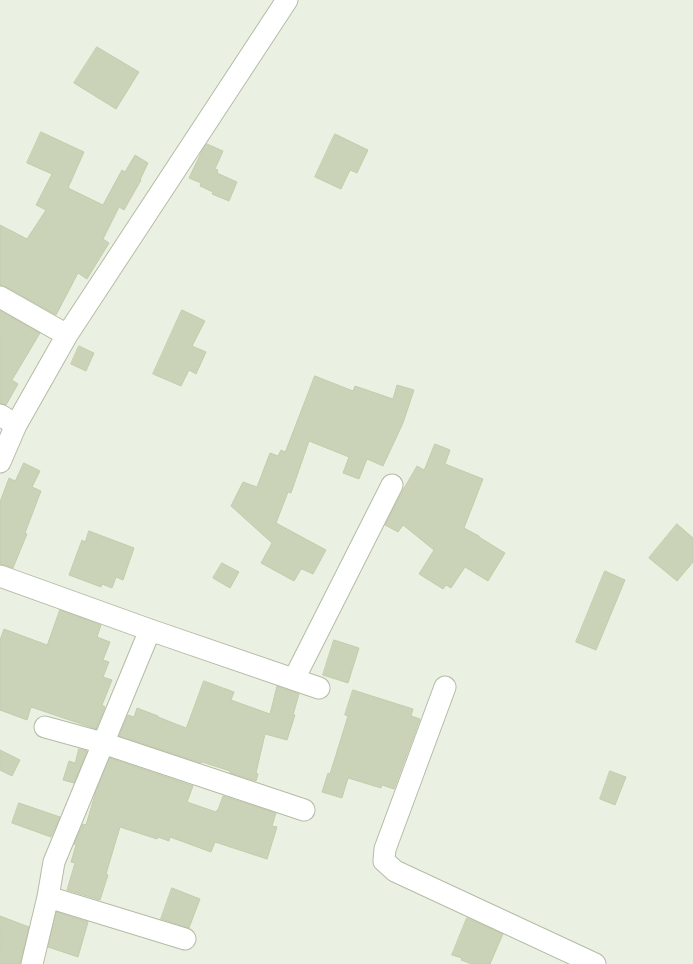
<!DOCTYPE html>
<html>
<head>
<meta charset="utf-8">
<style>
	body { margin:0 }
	canvas { display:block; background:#ebf1e2 }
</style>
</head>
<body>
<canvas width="693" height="964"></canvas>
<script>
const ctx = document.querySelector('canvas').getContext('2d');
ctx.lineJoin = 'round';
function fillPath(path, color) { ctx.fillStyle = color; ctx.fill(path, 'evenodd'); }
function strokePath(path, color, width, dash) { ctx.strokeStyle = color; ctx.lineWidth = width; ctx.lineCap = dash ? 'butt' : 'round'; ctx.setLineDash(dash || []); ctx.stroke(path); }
const building = new Path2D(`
	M97,47l42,25 -23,37 -42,-26z
	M41,132l43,20 -16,36 35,17 19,-35 3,2 10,-17 13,8 -8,17h1l-17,30 -5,-3 -16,32 6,4 -22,36 -9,-6 -22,42 -50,-28 -6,-2v-60l27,14 19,-29 -10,-5 16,-31 -25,-11z
	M335,134l33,16 -11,23 -7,-3 -9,19 -26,-12z
	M207,144l16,7 -8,18 3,1 -1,3 20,9 -8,19 -17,-7 1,-2 -13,-6 1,-3 -12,-5 13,-27z
	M182,310l23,11 -13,25 14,6 -10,22 -7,-4 -8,16 -28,-12z
	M0,311l40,22 -28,47 6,4 -12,21 -6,-2z
	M79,346l15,7 -8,18 -15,-7z
	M315,376l38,15 2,-5 38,13 4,-14 17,5 -11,33 -20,43 -16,-7 -8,20 -16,-6 6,-16 -40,-16 -18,52 -3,-1 -12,31 50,27 -13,24 -11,-5h-1l-7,12 -33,-18 11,-20 -41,-37 12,-24 14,5 13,-34 8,3 3,-6 4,2z
	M435,444l15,6 -5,14 38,15 -19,49 15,8v1l26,16 -17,28 -23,-14 -14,21 -5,-3 -3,4 -24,-15 15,-24 -31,-25 -5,7 -13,-7 18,-35 14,-24 7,4z
	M24,463l16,8 -8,16 9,4 -16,42 2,1 -14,34 -9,-3 -4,-1v-62l9,-24 6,3z
	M677,524l16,14v24l-16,19 -28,-23z
	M89,531l45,17 -11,32 -7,-3 -4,11 -10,-4 -1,3 -32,-12 13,-35 3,2z
	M222,563l17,9 -9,16 -17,-10z
	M605,571l20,9 -29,70 -20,-8z
	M60,610l41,15 -4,12 13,5 -7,18 6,2 -6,15 9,3 -10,25 3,2 -9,22 -65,-22 -4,13 -27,-10v-70l4,-11 43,16z
	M334,640l25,8 -11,35 -25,-8z
	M204,681l30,11 -3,8 39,14 7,-28 22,8 -6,21h2l-8,25 -22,-6 -9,39 2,1 -2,7 -26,-8v-2l-28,-9 -1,1 -82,-27 9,-21 6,2 3,-9 21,8v1l28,11z
	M353,690l60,19 -2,7 9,3 -26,70 -12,-4 -1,3 -33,-10 -6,20 -20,-6 6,-19 2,1 18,-58 -3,-1z
	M79,749l8,2 -13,32 -11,-3 6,-19 6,2z
	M0,750l20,10 -8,16 -12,-6z
	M110,758l83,28 -6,16 29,10 1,-2h1l5,-14 53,17 -4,13 5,1 -10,32 -52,-17 -4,10 -41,-15 -1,4 -11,-4 -1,2 -37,-12 -14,47 2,1 -8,25 -33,-10 8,-27 -4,-1 5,-17 -2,-1 9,-20 3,1 10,-34z
	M610,771l16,6 -11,28 -15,-6z
	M19,803l41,14 -9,20 -39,-14z
	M172,888l28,11 -11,29 -28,-9z
	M57,912l31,10 -10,35 -30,-10z
	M0,916l29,11 -9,37h-20z
	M467,918l36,16 -13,30h-18l-11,-4 1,-2 -10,-3z`);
fillPath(building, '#cad2b7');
strokePath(building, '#c2cdab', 1);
const street = new Path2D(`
	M0,297l67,38
	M0,415l16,10
	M0,462l16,-37 51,-90 220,-335
	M0,576l150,54 169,58
	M294,679l98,-194
	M445,687l-60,162 -1,12 11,10 200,93
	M45,727l58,16 201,67
	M48,897l137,42
	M32,964l16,-67 6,-35 96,-232`);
strokePath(street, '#b3bca5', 23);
strokePath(street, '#fff', 21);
</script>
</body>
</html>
